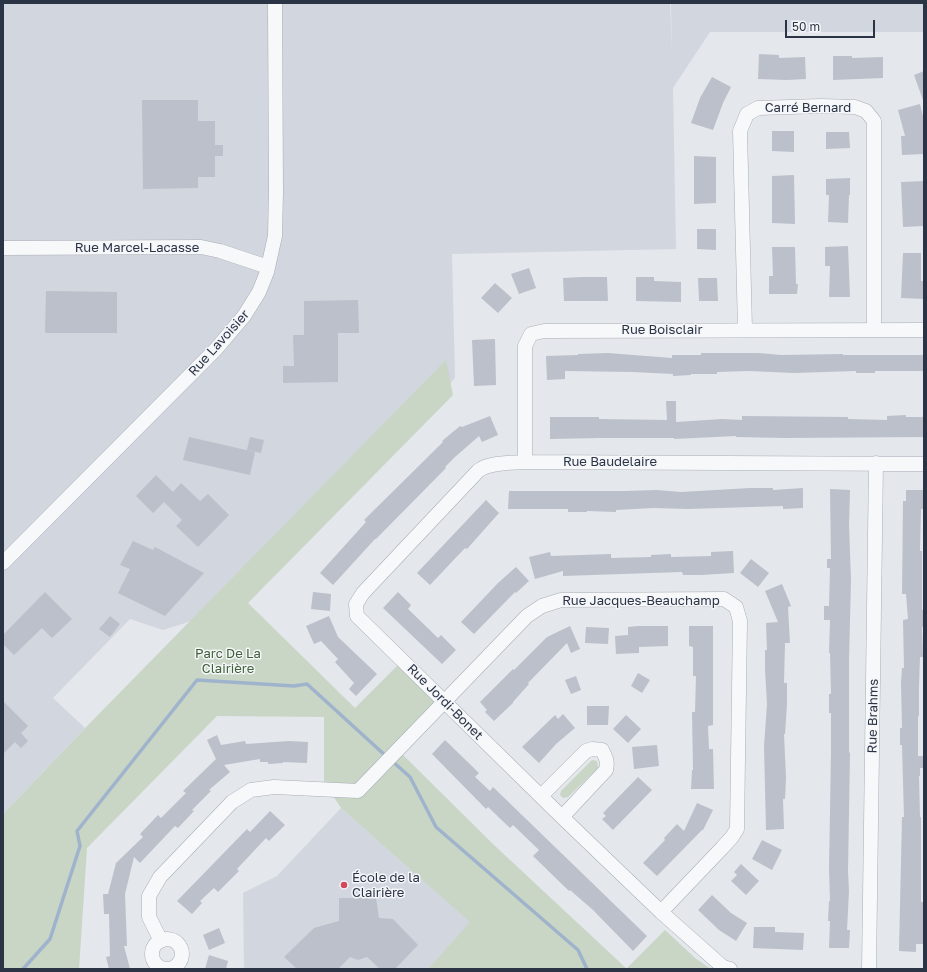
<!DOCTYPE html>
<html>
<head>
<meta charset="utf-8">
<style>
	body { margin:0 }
	#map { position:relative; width:927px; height:972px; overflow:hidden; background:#e4e7ec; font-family:"Golos Text",sans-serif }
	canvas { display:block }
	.frame { position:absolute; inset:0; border:4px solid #2b3445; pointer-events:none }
	.scale { position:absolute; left:785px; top:20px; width:90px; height:18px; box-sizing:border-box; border:2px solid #2b3445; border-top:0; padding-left:5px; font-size:12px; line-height:14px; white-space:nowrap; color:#2b3445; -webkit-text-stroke:3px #f4f6f9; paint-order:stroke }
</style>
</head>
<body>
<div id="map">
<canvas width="927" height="972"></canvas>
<div class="frame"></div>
<div class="scale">50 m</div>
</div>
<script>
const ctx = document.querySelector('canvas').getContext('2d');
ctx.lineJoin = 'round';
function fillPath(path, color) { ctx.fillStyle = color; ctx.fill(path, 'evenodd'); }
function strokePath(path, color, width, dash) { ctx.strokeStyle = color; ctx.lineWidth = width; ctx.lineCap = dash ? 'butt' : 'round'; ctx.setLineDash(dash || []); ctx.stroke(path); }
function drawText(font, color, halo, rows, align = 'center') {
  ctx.font = font + ' "Golos Text",sans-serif'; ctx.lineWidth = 3; ctx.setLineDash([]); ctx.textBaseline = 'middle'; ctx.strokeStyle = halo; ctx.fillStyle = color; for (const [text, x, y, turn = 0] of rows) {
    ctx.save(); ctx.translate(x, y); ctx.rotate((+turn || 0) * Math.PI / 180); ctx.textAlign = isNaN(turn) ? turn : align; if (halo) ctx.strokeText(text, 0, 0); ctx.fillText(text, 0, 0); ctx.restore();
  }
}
fillPath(new Path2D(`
	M3,3h667l2,52 -1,-52h253v29h-214l-37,56 3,161 -224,5 3,124 -207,225 -85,27 -33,-11 -77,79 32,30 -82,86z
	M341,808l130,114 -43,47h-184l-1,-76 34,-17z`), '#d2d6de');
fillPath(new Path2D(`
	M446,360l7,35 -205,208 107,105 48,-48 42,41 -47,49 96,95 133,124h-199l42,-47 -129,-114 -17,-26v-65l-107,-1 -130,132 -8,121h-76v-155l88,-92z
	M592,760l5,1 1,7 -30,29 -5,1 -3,-3 1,-4z
	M665,930l30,28 16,11 -84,-1z`), '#c9d6c5');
strokePath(new Path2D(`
	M392,761l18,16 26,50 142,123 9,19
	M23,969l27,-30 30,-93 -3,-15 120,-151 97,6 13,-2 80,73`), '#9fb4cc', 3.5);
fillPath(new Path2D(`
	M759,54l20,1v3l26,-1 1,22 -19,1 -29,-1z
	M833,56h19v2l31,-1v21l-50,2z
	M924,71v29h-1l-9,-25z
	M712,77l19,10 -8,16 -10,27 -22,-7 9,-25z
	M142,100h56v21h17v24h8v11h-8v21h-17v11l-55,1z
	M920,104l4,16v34l-22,1 -1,-19h4l-7,-26z
	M772,131h22v21l-22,-1z
	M826,132h23l1,16 -24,1z
	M694,156l22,1v46l-22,1z
	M794,175l1,49 -23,-1v-47z
	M850,178v17h-1l-1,28 -20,-1 1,-27h-3v-16z
	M924,181v45l-21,1 -2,-45z
	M697,229h19v21l-19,-1z
	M848,246l2,51h-21l1,-31h-5v-19z
	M772,247h23l1,37h2l-1,10h-28v-18h4z
	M903,253h18v28h3v18l-23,-1z
	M529,268l7,20 -17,6 -8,-20z
	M582,277h25l1,24h-44l-1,-23z
	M636,277h18v4l27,1v20l-45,-1z
	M698,278h19l1,23h-19z
	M495,283l17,15 -14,15 -17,-15z
	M46,291l71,1v41h-72z
	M358,300l1,33h-21v49l-55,1v-17h11l-1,-31h11v-34z
	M495,339l1,46 -22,1 -2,-46z
	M608,353l64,5v-3h29v-2h58l22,2 62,-1v1h81v16h-49v2h-19v-2l-62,2 -45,-2 -32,1v2h-26v1l-18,1v-2l-40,-2 -68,-1v8l-18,1 -1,-24 32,-1v-1z
	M666,401h10v21l46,-3 20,1v-4l106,1v2l39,1v-4l19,-1v2h18v20l-140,1 -48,-1v-1l-62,3v-1h-75l-49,1v-22h49v2l68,1z
	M490,416l8,19 -16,7 -3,-6 -24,21 -10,10 1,1 -70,71h-1l-42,46 -13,-12 46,-51 -2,-2 79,-78 -1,-1 18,-15 2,1z
	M189,437l66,15 -5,23 -67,-15z
	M250,437l14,3 -3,13 -14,-3z
	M156,475l17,17 8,-9 19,18 8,-7 21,21 -31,32 -22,-21 6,-6 -18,-18 -11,11 -17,-17z
	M750,488h23v2l30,-2v20l-20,1v-3l-95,3 -35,-1 -37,2v2l-29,-1v1h-19v-3h-60l1,-18h116l32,-1 24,2z
	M830,489l20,1 -1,35 2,55 -2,80v92l1,1 -2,118 1,20 -2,39h3l-1,18h-20l1,-27h-2l1,-20h1l-1,-32 2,-117v-39h-2v-19h2l-1,-41h-1l1,-33h-6v-14h5l1,-38h-3v-9h4z
	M906,490h18v19h-3l-1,42h2v59h2v17h-2l1,30h-3l-1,30v29h-1v40h6v12h-4v8h-1l1,41h1v85h3l-1,29 1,1 -1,12h-7v8l-17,-1 3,-134h2l-2,-72h-2v-17h2l-1,-45 1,-15h2l-1,-48 5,-1 -2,-25h-4l1,-93h3z
	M486,500l13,13 -32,36 -2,-1 -35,37 -13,-12z
	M133,541l20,9 2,-3 49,26 -39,43 -47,-23 12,-24 -10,-4z
	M733,551l1,22 -33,2h-18l-1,-3 -119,4v-5l-28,8 -6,-22 21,-5 1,4 60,-2v4l40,-1v-2l20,-1v3l40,-1v-4z
	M751,559l18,14 -11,14 -18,-14z
	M516,567l13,14 -13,12 -1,-1 -41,42 -13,-12 37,-39z
	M782,584l9,22 -3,1 2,36h-5l-1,40h3v21l-2,30h-1l2,44 -1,21h-2l1,30 -18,1 -2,-84 3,-42 -2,-35v-19h2l-1,-27 12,-1 -13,-31z
	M45,592l27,27 -20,19 -10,-10 -28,27 -11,-11v-9z
	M313,592l18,2 -1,17 -19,-2z
	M398,592l13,13 -3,4 30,29 3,-3 15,15 -14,14 -59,-56z
	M110,616l10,8 -10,13 -11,-8z
	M329,616l9,21 39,37 -21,22 -7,-7 5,-6 -19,-21 3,-3 -17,-18 -7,3 -8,-18z
	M570,626l10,23 -9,4 -4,-10 -39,40 1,1 -16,18v1l-19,18 -9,-9 2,-2 -7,-8 33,-33 1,1 33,-33z
	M638,626h30v20l-29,1v6l-23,1 -1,-18 13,-1v-8z
	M689,626h24v99l-5,1 1,23h4l1,40h-23l1,-19h1l-1,-58h3l1,-36h-3v-29l-4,-1z
	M586,627l23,1 -1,16 -23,-1z
	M638,673l12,7 -8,13 -11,-7z
	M576,676l5,14 -10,4 -6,-14z
	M3,701l25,25 -7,7 7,8 -7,7 -6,-6 -12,12z
	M587,706h22l-1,19h-21z
	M563,714l12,14 -19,16 -17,19 -17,-16 33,-32 3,4z
	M626,715l15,14 -13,14 -15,-14z
	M217,735l4,10 24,-4 1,3 43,-3 19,1 -1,21 -24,-1v1l-15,1v-2h-8v-3l-36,6 6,7 -21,18 2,1 -19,19 2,1 -16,17 -3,-2 -35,37 -6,-6 -9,37 2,52h-3l6,23h-21l-3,-12 4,-1 -1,-42h-5l-1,-20h5l8,-31 27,-26 -3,-3 18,-19 3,3 25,-25 -3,-2 33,-32 -9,-19z
	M445,740l34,33 -4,4 15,14 3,-4 154,149 -14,15 -40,-41 -23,-20 -1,1 -36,-35 6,-6 -26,-25 -3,3 -22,-21 -2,2 -54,-55z
	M657,745l2,21 -25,3 -2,-22z
	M638,777l14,13 -39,40 -11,-11 4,-3 -3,-3z
	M697,803l16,7 -10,20h-1l-45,46 -14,-13 22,-23 -1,-2 13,-14 7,7z
	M270,811l15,14 -16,16 -3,-3 -29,31 2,2 -21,21 -4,-4 -14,13 2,2 -10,11 -15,-13 70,-72 3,3z
	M762,840l20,10 -10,20 -20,-11z
	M741,864l18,17 -13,14 -15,-14 6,-6 -3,-3z
	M712,895l19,18 16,10 -11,18 -17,-11 -21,-20z
	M339,898h37l3,20 14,1 25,26 -23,24h-15l-13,-12 -9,3 -8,-3 -12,12h-41l-13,-12 30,-29 25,-7z
	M754,927h21v5l29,1 -1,17 -50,-2z
	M219,928l6,15 -16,7 -6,-15z
	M209,955l19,6 -2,8h-21z`), '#bbc0ca');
const street = new Path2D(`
	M3,248l198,-1 19,4 48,16
	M745,329l-5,-198 7,-17 11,-6 63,-2 34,1 11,4 8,10v209
	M525,462v-116l6,-12 13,-3 380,-1
	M3,563l213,-214 28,-33 15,-24 8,-20 8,-36 1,-45 -1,-188
	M541,796l45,-45 6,-2 10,1c4,8 6,11 4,20l-44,47
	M152 954a15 15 0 1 1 30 0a15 15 0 1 1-30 0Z
	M161,941l-12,-24v-21l11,-19 72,-75 19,-12 23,-3 84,4 169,-175 15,-10 19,-6 163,-1 12,8 4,14 -3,208 -5,8 -10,11 -61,64
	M730,969l-7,-2 -62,-55 -99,-95 -205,-201 -1,-12 7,-11 115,-122c10,-9 34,-8 47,-9l399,2
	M869,969l7,-506`);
strokePath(street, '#a9aeb7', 15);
strokePath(street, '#f7f8fa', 14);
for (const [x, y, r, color] of [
	[344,885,4,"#d1495b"]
]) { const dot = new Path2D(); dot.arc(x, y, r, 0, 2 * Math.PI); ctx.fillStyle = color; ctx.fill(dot); strokePath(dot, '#f4f6f9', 1.5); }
drawText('13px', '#2b3445', '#f4f6f9', [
	["Carré Bernard",808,108],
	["Rue Marcel-Lacasse",137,248],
	["Rue Boisclair",662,330],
	["Rue Lavoisier",219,343,-48],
	["Rue Baudelaire",610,462],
	["Rue Jacques-Beauchamp",641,601],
	["Rue Jordi-Bonet",445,702,45],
	["Rue Brahms",873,716,-89]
]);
drawText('13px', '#3f6138', '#f4f6f9', [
	["Parc De La",228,654],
	["Clairière",228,669]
]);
drawText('13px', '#2b3445', '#f4f6f9', [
	["École de la",352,878],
	["Clairière",352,893]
], 'left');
</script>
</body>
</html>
